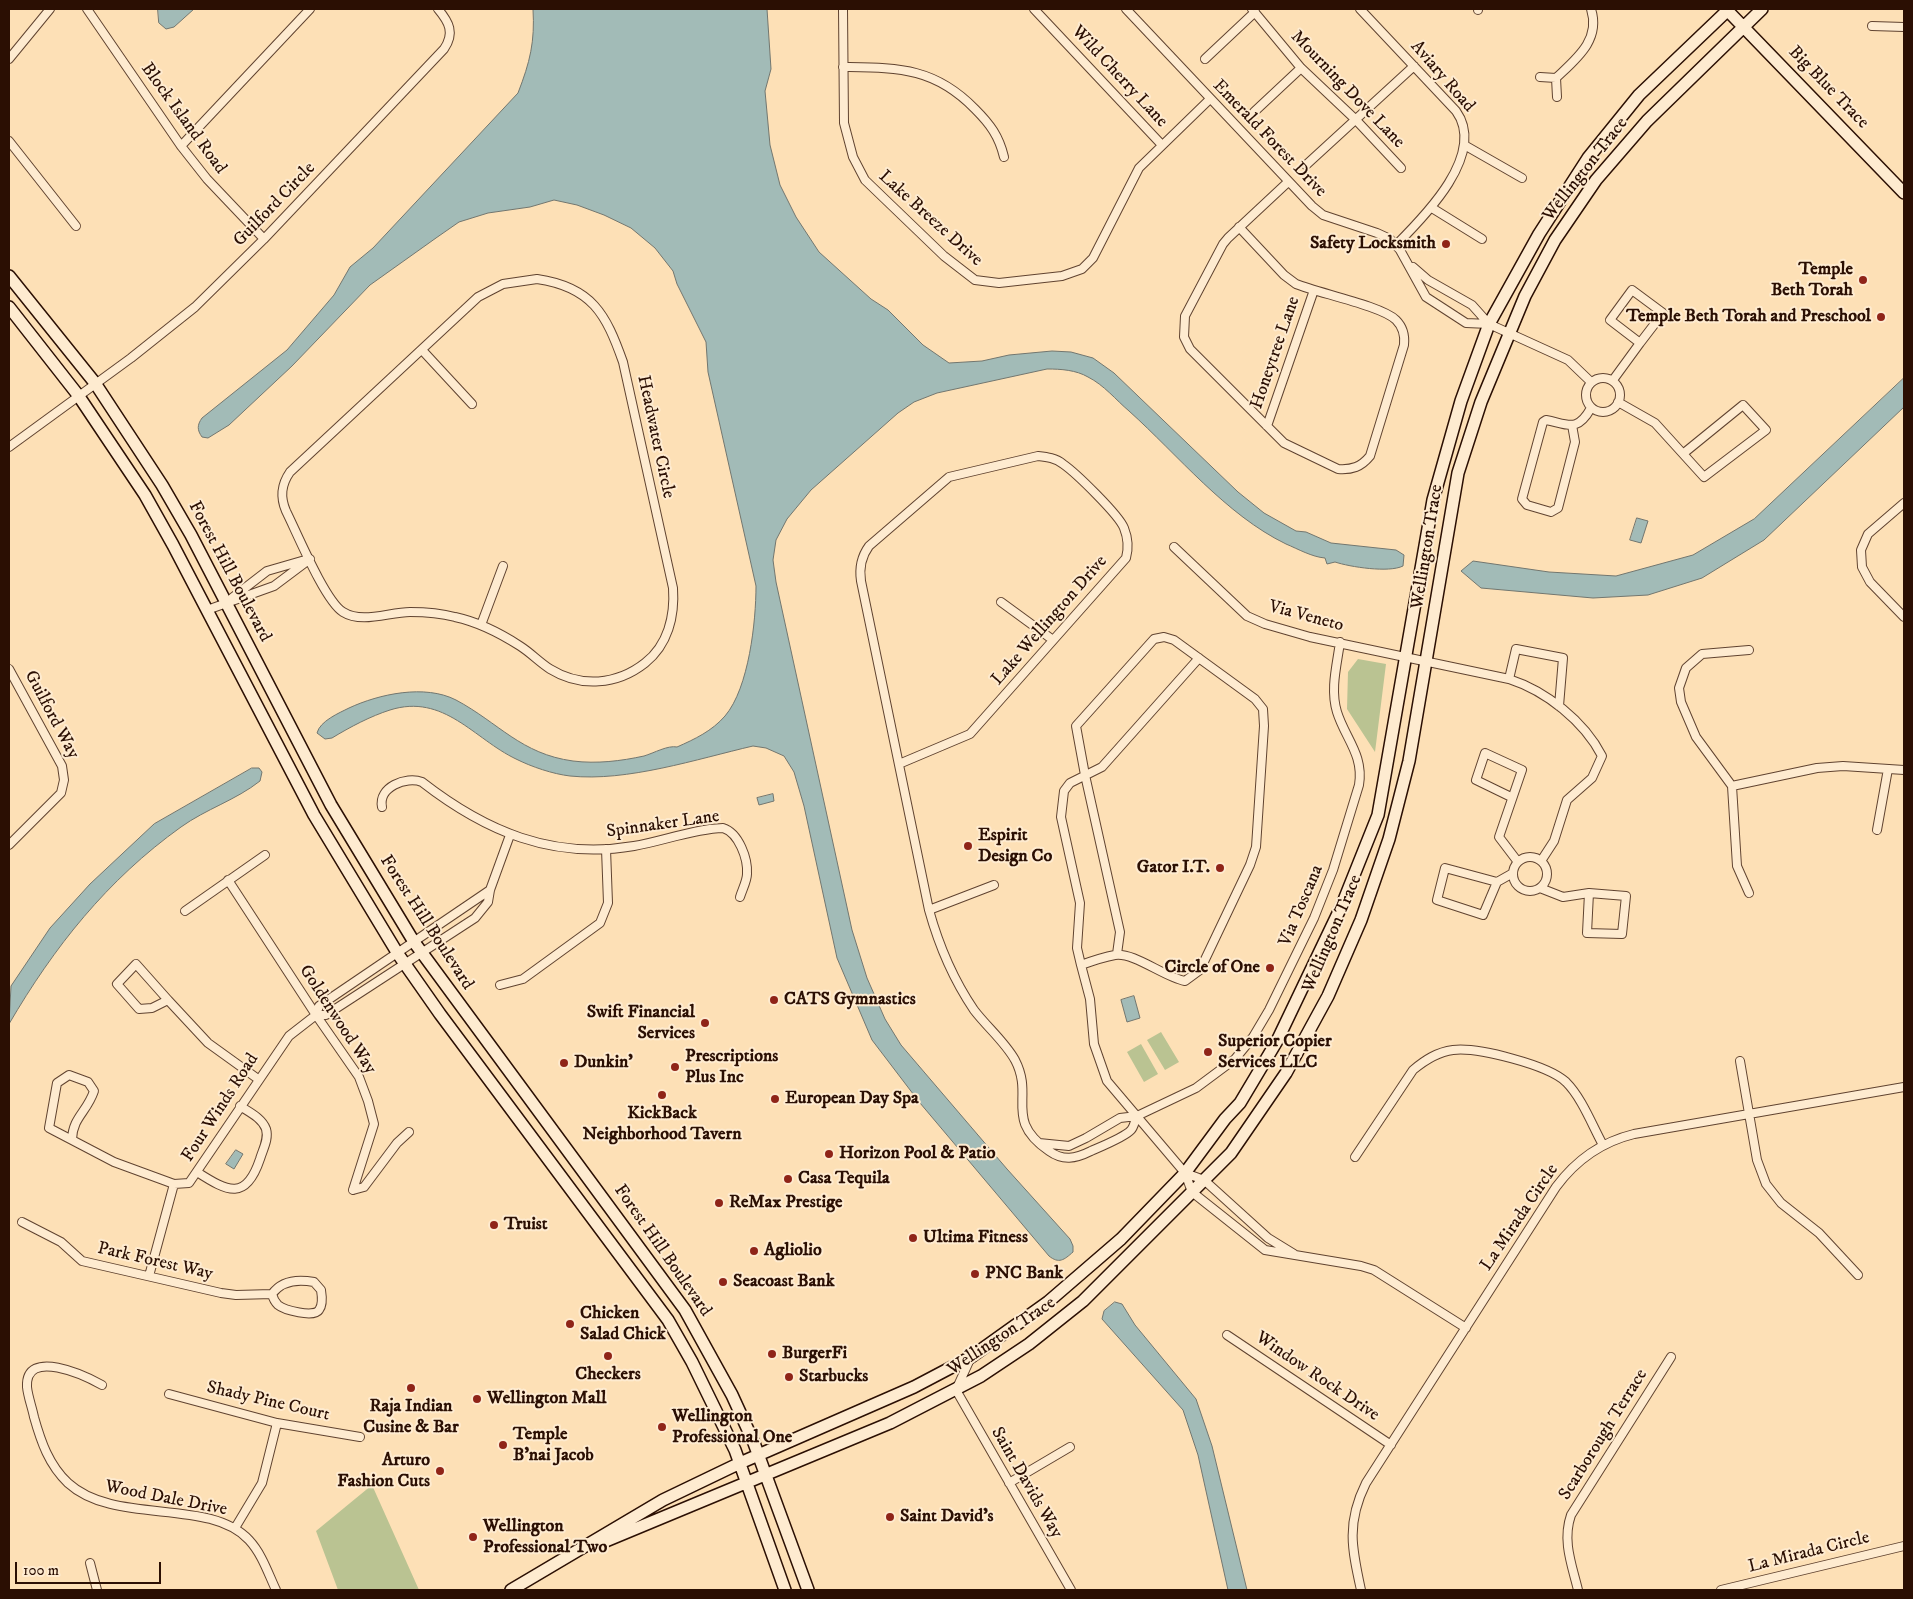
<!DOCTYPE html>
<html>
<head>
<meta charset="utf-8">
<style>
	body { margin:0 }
	#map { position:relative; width:1913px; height:1599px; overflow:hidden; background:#fde0b6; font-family:"IM FELL DW Pica",serif }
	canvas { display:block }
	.frame { position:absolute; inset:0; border:10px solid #2b0f03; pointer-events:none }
	.scale { position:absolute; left:15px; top:1562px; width:146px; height:22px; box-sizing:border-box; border:2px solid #2b0f03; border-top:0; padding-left:6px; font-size:15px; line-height:18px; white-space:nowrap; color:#2b0f03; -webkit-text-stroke:4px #feebd0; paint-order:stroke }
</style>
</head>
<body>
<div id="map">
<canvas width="1913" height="1599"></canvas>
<div class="frame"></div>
<div class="scale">100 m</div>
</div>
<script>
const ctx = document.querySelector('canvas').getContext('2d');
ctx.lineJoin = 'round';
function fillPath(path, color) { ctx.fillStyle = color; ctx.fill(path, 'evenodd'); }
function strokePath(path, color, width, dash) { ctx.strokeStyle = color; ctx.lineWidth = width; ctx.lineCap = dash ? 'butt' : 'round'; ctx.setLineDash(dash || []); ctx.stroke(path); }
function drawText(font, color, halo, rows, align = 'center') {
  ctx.font = font + ' "IM FELL DW Pica",serif'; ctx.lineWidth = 4; ctx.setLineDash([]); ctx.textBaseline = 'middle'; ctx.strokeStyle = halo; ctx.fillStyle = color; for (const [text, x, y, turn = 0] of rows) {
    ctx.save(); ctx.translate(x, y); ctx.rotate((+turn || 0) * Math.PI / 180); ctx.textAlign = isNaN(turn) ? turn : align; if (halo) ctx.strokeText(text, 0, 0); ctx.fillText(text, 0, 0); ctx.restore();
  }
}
fillPath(new Path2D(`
	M1358,659l28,5 -11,88 -28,-43 1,-37z
	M1161,1032l18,30 -14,8 -18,-30z
	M1141,1044l17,30 -14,8 -17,-30z
	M372,1485l47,105h-81l-22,-59z`), '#bac392');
const water = new Path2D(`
	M158,9h36l-20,18 -8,2 -7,-6z
	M533,9h234l4,60 -6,22 5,54 10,40 16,32 23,35 52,47 17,11 35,35 26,18 33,-2 27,-6 43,-4 19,1 22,6 21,15 124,119 26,21 32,18 10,1 25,11 65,7 8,5 -1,11c-14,7 -53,1 -68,-4l-8,2 -2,-6c-13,-1 -27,-9 -39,-14 -60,-29 -108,-89 -157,-133 -13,-11 -25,-26 -41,-34 -12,-7 -27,-8 -41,-8l-110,24 -23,9 -16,11 -87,77 -24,29 -11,21 -3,20 3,22 76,348 15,48 18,41 16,26 106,124 63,70 3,7v6c-9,8 -14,12 -24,4l-129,-153 -48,-63 -35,-82 -33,-152 -10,-34 -10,-16 -18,-8 -13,-2c-56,13 -126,36 -183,30 -17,-2 -38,-9 -54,-17 -42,-20 -72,-66 -126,-49 -19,6 -40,17 -58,28l-7,1 -8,-6c3,-12 22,-20 32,-25 30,-14 76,-24 107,-8 43,23 65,54 117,61 24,3 48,0 71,-5 10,-3 24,-11 33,-9 18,-8 35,-16 48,-31 24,-28 31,-95 31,-130l-48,-214 -2,-30 -29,-58 -4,-13 -18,-23 -24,-20 -27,-13 -27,-10 -23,-5 -24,7 -42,6 -29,9 -23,16 -66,47 -78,81 -63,59 -21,13 -6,-1c-5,-7 -5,-12 0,-19l85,-68 47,-55 16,-28 23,-19 145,-155c12,-31 17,-51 15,-84z
	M1904,378v29l-140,133 -62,38 -54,17 -55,3 -112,-10 -20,-17 12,-10 76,11 67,4 77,-21 61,-36z
	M1637,518l11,3 -7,22 -11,-3z
	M252,768h7l3,4 -2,9c-24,19 -54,28 -79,46 -74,53 -127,120 -172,197l2,-38 39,-58 40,-44 64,-60z
	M773,794l1,7 -15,4 -2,-7z
	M1134,996l6,22 -13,4 -6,-22z
	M236,1150l7,4 -9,15 -8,-5z
	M1115,1302l7,2 13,21 61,74 16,47 35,144h-19l-30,-135 -15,-45 -81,-91 2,-8z`);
fillPath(water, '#a2bbb7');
strokePath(water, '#72766f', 1);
const street = new Path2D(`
	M87,9l94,137 26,33 57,60
	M843,9l1,114 9,34 12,23 79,76 31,24 24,3 63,-7 20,-7 11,-11 46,-90 71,-69
	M1034,9l127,135
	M1126,9l186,197 11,9 54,18 13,6 10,11 26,47 40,26 23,1
	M1252,9l49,59 55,52 45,48
	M1360,9l96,102c31,43 -31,105 -60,134
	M1478,9v1
	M1872,26l32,1
	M9,59l41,-50
	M1205,59l50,-47
	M843,67c55,1 91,0 132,42 15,15 24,27 29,48
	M1540,77l16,1 1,19
	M1556,78c20,-19 45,-38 35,-69
	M1254,112l47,-44
	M9,141l67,85
	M181,146l129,-137
	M1466,146l56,32
	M1306,165l108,-99
	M1432,208l50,31
	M1239,227l45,48 12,9c22,9 86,22 100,36 7,7 9,16 8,25l-34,111c-9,11 -18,14 -32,13l-54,-26 -94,-94 -6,-12 1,-21 38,-72 5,-6 60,-56
	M1413,267l15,13 44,25 17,19 79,36 23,22
	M537,279c55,8 69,35 86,83l50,226c2,28 -5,57 -28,75 -28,22 -64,25 -95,6 -11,-7 -19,-16 -30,-23 -20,-13 -42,-24 -65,-29 -15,-4 -30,-5 -45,-5 -21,0 -48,12 -67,0 -18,-11 -46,-79 -57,-101 -6,-14 -5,-26 4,-39l188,-175 25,-13z
	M422,350l50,54
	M1586 395a17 17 0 1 1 34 0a17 17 0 1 1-34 0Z
	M1613,380l27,-37 -30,-23 22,-30 31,23 -23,30
	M1618,402l37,21 49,54 62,-47 -23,-25 -59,48
	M1572,425l3,17 -17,66 -7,4 -24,-7 -5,-6 21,-77 3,-2c22,4 31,13 45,-12
	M1267,426l47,-136
	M9,447l122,-89 64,-51 69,-68 180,-190c11,-16 5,-27 -6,-40
	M1904,503l-36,31 -7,16 1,17 8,15 34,35
	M1174,547l73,69 18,8 45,13 199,42c37,12 75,42 93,77l-10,22 -25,22 -13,41 -13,20
	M232,598l35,-27 38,-11
	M1001,602l52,38
	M207,610l67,-24 36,-27
	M481,625l22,-59
	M9,669l53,97 2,14 -3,13 -52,52
	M1509,679l7,-30 47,9 -4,48
	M899,764l71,-30 156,-176c3,-11 2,-20 -2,-30 -5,-13 -48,-55 -61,-64 -7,-6 -16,-7 -25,-8l-89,21 -80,69c-8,11 -10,22 -8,35l68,329c10,36 24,69 45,100 13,17 31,32 41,50 20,38 -12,59 34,91 14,10 26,8 42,0 9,-4 34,-14 40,-21 3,-3 4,-10 6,-14
	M1732,786l85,-18 26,-2 61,4
	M1511,797l-35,-17 9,-27 37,17 -23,67 19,25
	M382,807c-4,-20 24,-31 40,-25 63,49 130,78 212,64 29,-5 59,-17 89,-18 16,5 25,31 24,46 0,7 -5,16 -7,23
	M1877,830l11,-61
	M1513 874a17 17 0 1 1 34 0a17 17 0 1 1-34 0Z
	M228,880l88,135 43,62 9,24 6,23 -21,66
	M1497,882l-52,-14 -8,32 46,15 14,-33 16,-9
	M1540,888l23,9 26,-4 37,3 -4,38 -35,-1 2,-40
	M1749,893l-12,-27 -5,-80 -36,-49 -15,-35 -2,-14 7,-20 16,-14 47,-4
	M929,910l65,-25
	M185,911l80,-56
	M1117,954l3,-22 -35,-157 -9,-49 78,-87 10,-2 10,3 81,59 8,10 1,17 -8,121 -6,18 -50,105 -15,11c-21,-4 -51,-29 -70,-26 -11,2 -23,6 -34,10l9,34 4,45 13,37 78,92 7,19 73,58 96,16 13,4 92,58
	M136,964l32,36 -16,8 -13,1 -22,-25z
	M1081,965l-4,-17 3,-45 -19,-86 3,-26 6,-8 32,-16 97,-109
	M500,985l23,-6 77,-56 8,-20 -2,-54
	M168,1000l40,43 50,36
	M316,1015l3,-9 171,-116
	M1740,1061l17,99 9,24 15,19 38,30 39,42
	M72,1139c1,-22 15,-27 22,-48l-6,-9 -19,-7 -12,8 -8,45 65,34 60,22
	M1039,1143l30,3 17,-8 34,-20 17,-2 59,-28 39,-29 18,-22 16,-27 45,-92 19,-48 26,-85c5,-30 -14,-47 -22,-73 -7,-23 0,-47 3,-70
	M1355,1157l58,-87c12,-10 24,-18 40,-20 25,-3 95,15 113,32 16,16 26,43 37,63
	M197,1172c31,20 49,29 63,-13 3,-10 9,-20 6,-30 -4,-11 -17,-17 -26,-23
	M1185,1173l19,7 64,58 26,16
	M353,1190l11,-3 33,-44 12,-11
	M22,1222l39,20 21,19 139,32 15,2 36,-1c1,4 3,8 6,11 6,5 36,13 41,5 4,-5 3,-14 2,-20l-7,-8c-16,-3 -32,-2 -42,12
	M149,1276l25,-92 15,-1 100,-147 27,-21h10l149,-97 13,-16 2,-12 20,-55
	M1227,1335l164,110
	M971,1357l-15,33 115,200
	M102,1385c-16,-9 -77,-38 -75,2 1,10 5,20 7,30 7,25 15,48 34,66 47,43 141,14 181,57 13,14 19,33 27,50
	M169,1394l108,29 83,14
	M1009,1483l61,-36
	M235,1528l27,-45 15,-60
	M90,1563l7,27
	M1361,1590c-9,-41 -15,-67 5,-107l190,-296c20,-27 45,-45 78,-53l270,-47
	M1578,1590c-6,-25 -16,-49 -7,-75l100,-158
	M1721,1590l183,-44`);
const secondary = new Path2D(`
	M1726,9l178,184
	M9,276l86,107 67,102 29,50 140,270 83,137 271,368 47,85 22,48 54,147
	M9,307l69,88 67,100 28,50 141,270 84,139 42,60 228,306 24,42 43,88 50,140
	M601,1543l289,-120 91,-47 48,-32 54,-43 148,-148 55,-80 42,-77 33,-76 28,-81 20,-78 49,-288 23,-71 44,-106 30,-56 41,-60 51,-59 115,-112
	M511,1590l152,-90 77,-37 174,-76 57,-30 77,-55 73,-63 64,-66 40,-54 15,-16 37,-62 65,-136 36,-90 55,-315 28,-99 28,-77 50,-90 49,-76 51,-63 90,-86`);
strokePath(street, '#604330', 10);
strokePath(secondary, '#2b0f03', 14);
strokePath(street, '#feebd0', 8);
strokePath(secondary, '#feebd0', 11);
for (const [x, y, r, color] of [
	[1446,244,5,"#8f2418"],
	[1863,280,5,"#8f2418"],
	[1881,317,5,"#8f2418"],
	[968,846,5,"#8f2418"],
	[1220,868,5,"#8f2418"],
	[1270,968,5,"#8f2418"],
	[774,1000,5,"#8f2418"],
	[705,1023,5,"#8f2418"],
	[1208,1052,5,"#8f2418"],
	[564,1063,5,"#8f2418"],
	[675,1067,5,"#8f2418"],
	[662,1095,5,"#8f2418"],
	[775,1099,5,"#8f2418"],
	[829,1154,5,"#8f2418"],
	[788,1179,5,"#8f2418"],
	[719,1203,5,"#8f2418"],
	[494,1225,5,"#8f2418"],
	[913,1238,5,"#8f2418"],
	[754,1251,5,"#8f2418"],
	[975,1274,5,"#8f2418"],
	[723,1282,5,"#8f2418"],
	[570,1324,5,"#8f2418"],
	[772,1354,5,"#8f2418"],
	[608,1356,5,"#8f2418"],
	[789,1377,5,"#8f2418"],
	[411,1388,5,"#8f2418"],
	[477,1399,5,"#8f2418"],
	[662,1427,5,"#8f2418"],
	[503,1445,5,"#8f2418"],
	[440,1471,5,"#8f2418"],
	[890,1517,5,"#8f2418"],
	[473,1537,5,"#8f2418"]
]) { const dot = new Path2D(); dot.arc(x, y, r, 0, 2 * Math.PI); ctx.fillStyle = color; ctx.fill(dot); strokePath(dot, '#feebd0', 2); }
drawText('18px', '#2b0f03', '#feebd0', [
	["Wild Cherry Lane",1119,77,47],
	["Aviary Road",1442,77,49],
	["Big Blue Trace",1828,88,46],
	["Mourning Dove Lane",1347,90,46],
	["Block Island Road",183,119,54],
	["Emerald Forest Drive",1269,139,46],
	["Wellington Trace",1586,170,-52],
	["Guilford Circle",275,205,-46],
	["Lake Breeze Drive",930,219,42],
	["Honeytree Lane",1276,353,-71],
	["Headwater Circle",655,437,78],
	["Wellington Trace",1428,547,-81],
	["Forest Hill Boulevard",229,572,62],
	["Via Veneto",1306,617,15],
	["Lake Wellington Drive",1050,621,-49],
	["Guilford Way",51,715,62],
	["Spinnaker Lane",663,825,-8],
	["Via Toscana",1302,906,-67],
	["Forest Hill Boulevard",426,923,57],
	["Wellington Trace",1333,934,-67],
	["Goldenwood Way",337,1020,57],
	["Four Winds Road",221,1108,-57],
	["La Mirada Circle",1520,1218,-56],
	["Forest Hill Boulevard",662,1251,55],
	["Park Forest Way",155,1262,13],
	["Wellington Trace",1002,1337,-34],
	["Window Rock Drive",1317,1377,34],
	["Shady Pine Court",268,1402,13],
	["Scarborough Terrace",1604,1435,-58],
	["Saint Davids Way",1026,1483,60],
	["Wood Dale Drive",166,1499,11],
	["La Mirada Circle",1809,1553,-14]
]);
drawText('bold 18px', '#2b0f03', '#feebd0', [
	["Safety Locksmith",1436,244,"right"],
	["Temple",1853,270,"right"],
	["Beth Torah",1853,291,"right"],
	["Temple Beth Torah and Preschool",1871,317,"right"],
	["Espirit",978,836],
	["Design Co",978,857],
	["Gator I.T.",1210,868,"right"],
	["Circle of One",1260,968,"right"],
	["CATS Gymnastics",784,1000],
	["Swift Financial",695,1013,"right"],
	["Services",695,1034,"right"],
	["Superior Copier",1218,1042],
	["Services LLC",1218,1063],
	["Prescriptions",685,1057],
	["Plus Inc",685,1078],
	["Dunkin'",574,1063],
	["European Day Spa",785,1099],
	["KickBack",662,1114,"center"],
	["Neighborhood Tavern",662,1135,"center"],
	["Horizon Pool & Patio",839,1154],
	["Casa Tequila",798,1179],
	["ReMax Prestige",729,1203],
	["Truist",504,1225],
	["Ultima Fitness",923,1238],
	["Agliolio",764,1251],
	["PNC Bank",985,1274],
	["Seacoast Bank",733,1282],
	["Chicken",580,1314],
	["Salad Chick",580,1335],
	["BurgerFi",782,1354],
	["Checkers",608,1375,"center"],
	["Starbucks",799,1377],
	["Wellington Mall",487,1399],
	["Raja Indian",411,1407,"center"],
	["Cusine & Bar",411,1428,"center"],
	["Wellington",672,1417],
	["Professional One",672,1438],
	["Temple",513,1435],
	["B'nai Jacob",513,1456],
	["Arturo",430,1461,"right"],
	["Fashion Cuts",430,1482,"right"],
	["Saint David's",900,1517],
	["Wellington",483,1527],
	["Professional Two",483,1548]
], 'left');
</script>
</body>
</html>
